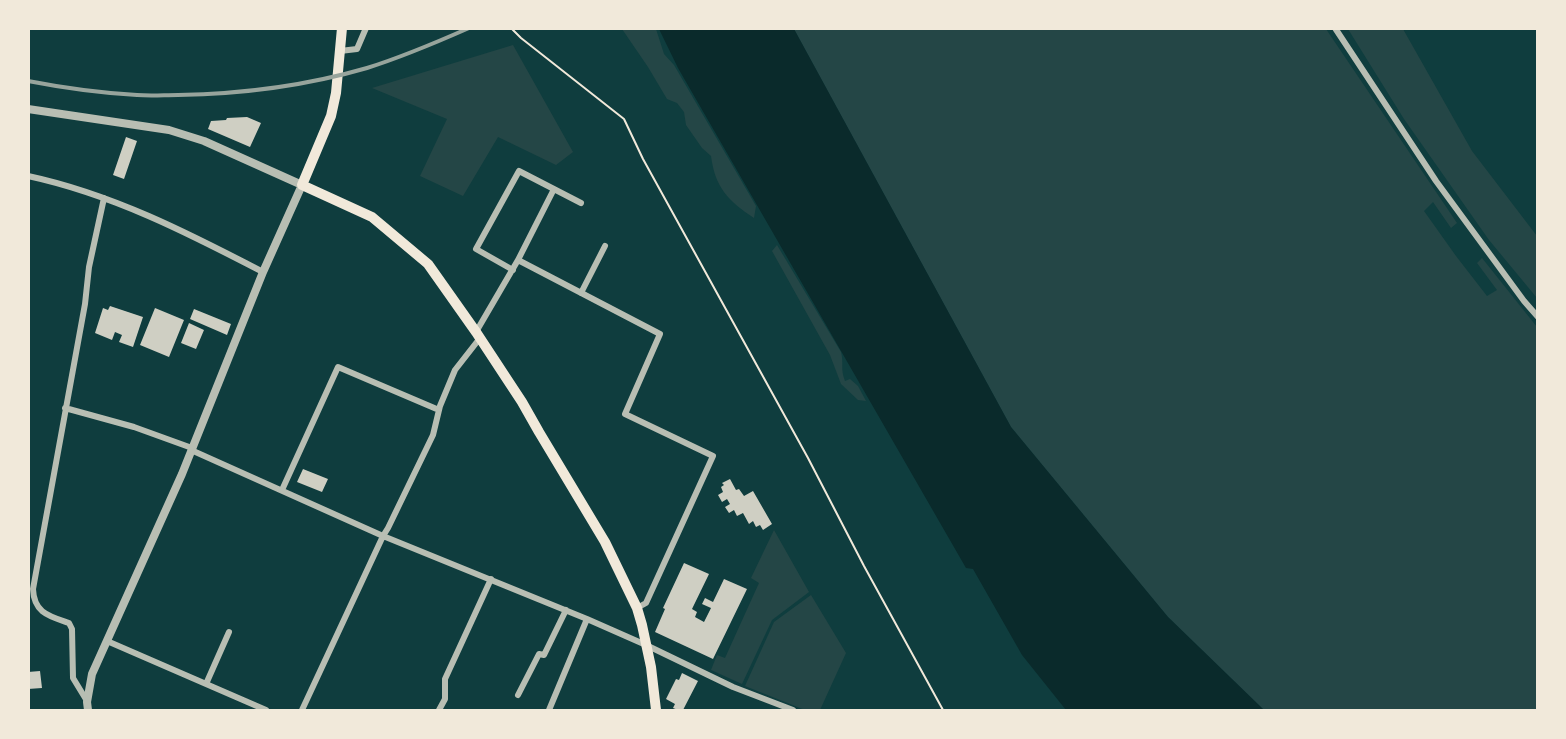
<!DOCTYPE html>
<html>
<head>
<meta charset="utf-8">
<style>
	body { margin:0 }
	#map { position:relative; width:1566px; height:739px; overflow:hidden; background:#0f3d3e; font-family:Commissioner,sans-serif }
	canvas { display:block }
	.frame { position:absolute; inset:0; border:30px solid #f1e9da; pointer-events:none }
</style>
</head>
<body>
<div id="map">
<canvas width="1566" height="739"></canvas>
<div class="frame"></div>
</div>
<script>
const ctx = document.querySelector('canvas').getContext('2d');
ctx.lineJoin = 'round';
function fillPath(path, color) { ctx.fillStyle = color; ctx.fill(path, 'evenodd'); }
function strokePath(path, color, width, dash) { ctx.strokeStyle = color; ctx.lineWidth = width; ctx.lineCap = dash ? 'butt' : 'round'; ctx.setLineDash(dash || []); ctx.stroke(path); }
fillPath(new Path2D(`
	M622,29h34l8,25 10,11 82,141 -2,12c-26,-17 -39,-31 -43,-62l-9,-8 -16,-23 -2,-13 -7,-9 -10,-4 -19,-32z
	M794,29h532l131,194 -6,5 -18,-26 -9,9 32,45 31,40 10,-6 -20,-27 5,-5 55,69v383h-273l-96,-93 -157,-190z
	M1348,29h55l69,122 65,85v62l-48,-58 -85,-121z
	M513,45l60,107 -17,13 -58,-28 -35,59 -43,-20 27,-57 -75,-31z
	M777,245l64,107c3,11 -1,17 4,29l5,-2 8,7 8,15 -8,-1 -17,-16 -11,-29 -58,-104z
	M774,530l35,62 -37,28 -30,64 -31,-14 6,-15 8,3 34,-75 -8,-5z
	M811,595l35,58 -26,57h-15l-60,-24 29,-64z`), '#244646');
fillPath(new Path2D(`
	M659,29h135l217,398 157,190 96,93h-198l-44,-55 -49,-86 -7,-1 -288,-500z`), '#0a2a2b');
fillPath(new Path2D(`
	M247,117l14,6 -11,24 -42,-18 3,-8 15,-1 1,-2z
	M126,137l11,4 -13,38 -11,-4z
	M110,306l33,11 -10,30 -14,-5 3,-7 -7,-3 -3,8 -17,-7 8,-25 5,2z
	M155,308l29,12 -15,37 -29,-12z
	M194,309l37,15 -4,11 -37,-16z
	M189,323l15,7 -8,19 -15,-6z
	M303,469l25,10 -6,13 -25,-10z
	M730,479l6,11 3,-1 5,7 9,-5 19,33 -9,6 -3,-5 -4,2 -3,-6 -4,3 -6,-11 -6,3 -3,-6 -5,3 -4,-6 5,-3 -3,-5 -5,3 -4,-7 5,-3 -2,-5 3,-2 -2,-2z
	M684,563l25,11 -17,35 5,3 -2,5 9,5 7,-14 -9,-4 3,-6 8,4 11,-23 23,10 -34,70 -58,-27 10,-23 -2,-1z
	M40,671l2,17 -14,1v-17z
	M682,673l16,8 -15,29h-5l-5,-2 2,-4 -9,-5 10,-20 3,1z`), '#cfcfc3');
strokePath(new Path2D(`
	M511,28l10,10 103,81 19,40 165,299 56,108 79,144`), '#f1e9da', 2);
strokePath(new Path2D(`
	M1335,28l101,153 88,120 14,16
	M340,51l17,-2 9,-21
	M28,176c84,18 160,57 235,96
	M518,260l142,74 -35,80 88,42 -67,147 -9,5
	M513,270l-37,-21 43,-78 62,32
	M581,293l24,-47
	M476,332l42,-72 36,-71
	M65,408l69,19 58,21
	M191,450l192,86 204,83 59,26 87,42 60,23
	M282,490l56,-123 101,43
	M107,641l159,69
	M206,684l23,-52
	M518,695l21,-41 5,1 22,-45
	M87,701l-14,-23 -1,-49 -3,-6c-20,-7 -35,-10 -36,-34l52,-285 4,-37 15,-69
	M302,710l81,-174 5,-8 45,-93 7,-29 15,-36 25,-32
	M439,710l6,-11v-20l46,-100
	M549,710l38,-91`), '#b8beb3', 6);
strokePath(new Path2D(`
	M28,109l141,21 35,11 98,44 -39,87 -81,202 -90,200 -5,28 1,8`), '#b8beb3', 8);
strokePath(new Path2D(`
	M342,28l-6,65 -5,23 -29,69 70,32 56,47 48,68 46,70 17,30 66,110 32,66 5,17 9,42 5,43`), '#f1e9da', 10);
strokePath(new Path2D(`
	M28,81c36,7 73,12 109,14 14,1 27,0 41,0 64,-1 127,-9 189,-27 35,-11 68,-25 102,-40`), '#97a49c', 4);
</script>
</body>
</html>
